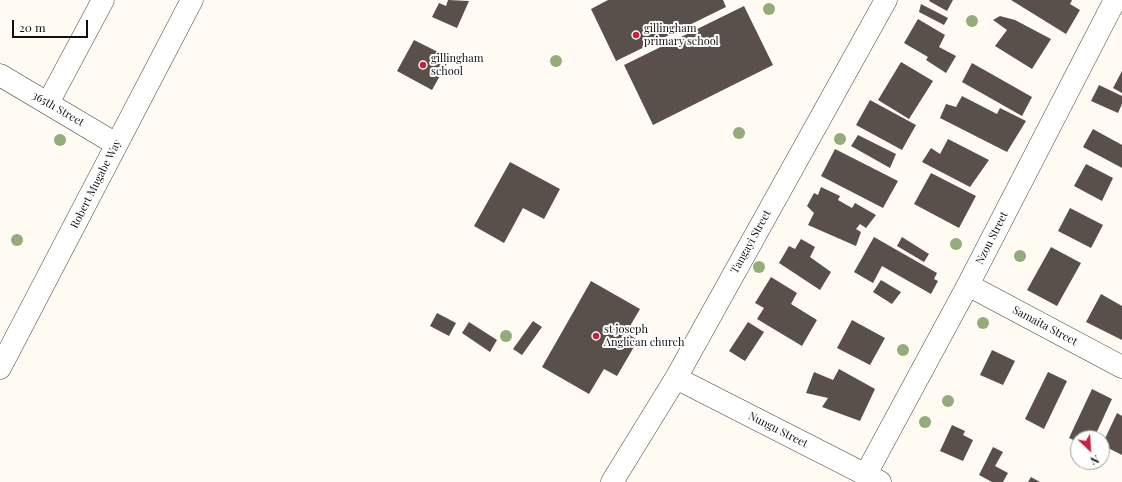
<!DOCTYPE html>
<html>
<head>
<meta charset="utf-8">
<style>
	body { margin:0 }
	#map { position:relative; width:1122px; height:482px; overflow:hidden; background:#fffbf3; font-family:"Playfair Display",serif }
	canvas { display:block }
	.north { position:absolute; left:1070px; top:430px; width:40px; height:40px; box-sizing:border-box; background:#fff; border:1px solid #9f9f9f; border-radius:50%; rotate:155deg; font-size:11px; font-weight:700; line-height:16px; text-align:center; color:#101010 }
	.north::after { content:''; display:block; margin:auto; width:14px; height:18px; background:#c91f40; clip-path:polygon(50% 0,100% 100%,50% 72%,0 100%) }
	.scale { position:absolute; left:12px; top:20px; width:76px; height:18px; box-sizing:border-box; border:2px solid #101010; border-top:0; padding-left:5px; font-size:12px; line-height:14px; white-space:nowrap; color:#101010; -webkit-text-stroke:3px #fff; paint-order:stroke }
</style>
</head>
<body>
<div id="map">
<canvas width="1122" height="482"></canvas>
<div class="north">N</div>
<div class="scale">20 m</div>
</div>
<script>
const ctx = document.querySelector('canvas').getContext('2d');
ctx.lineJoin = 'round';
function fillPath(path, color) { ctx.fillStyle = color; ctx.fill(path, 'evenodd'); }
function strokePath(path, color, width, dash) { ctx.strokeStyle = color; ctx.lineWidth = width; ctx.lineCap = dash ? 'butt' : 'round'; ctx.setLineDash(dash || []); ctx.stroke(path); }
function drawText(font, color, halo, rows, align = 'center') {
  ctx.font = font + ' "Playfair Display",serif'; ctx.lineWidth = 4; ctx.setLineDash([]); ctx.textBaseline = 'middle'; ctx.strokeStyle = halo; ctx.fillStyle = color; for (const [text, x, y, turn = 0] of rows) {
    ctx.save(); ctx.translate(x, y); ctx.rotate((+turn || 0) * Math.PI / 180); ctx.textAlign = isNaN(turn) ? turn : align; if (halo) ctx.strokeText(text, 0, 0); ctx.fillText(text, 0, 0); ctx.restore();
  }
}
fillPath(new Path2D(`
	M448,0l21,1 -12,27 -25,-11 7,-14 7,3z
	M608,0h115l3,7 -110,54 -25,-52z
	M930,0h23l-6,11 -18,-10z
	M1011,0h61l-2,4 10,6 -14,24z
	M921,4l27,14 -4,7 -25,-13z
	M744,6l29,59 -120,60 -29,-60z
	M1000,16l15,4 36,19 -19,30 -37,-23 12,-16 -14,-10z
	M918,19l27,16 -6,12 17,9 -10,17 -20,-13 2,-3 -24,-14z
	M414,40l36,18 -18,32 -35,-19z
	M901,62l32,19 -24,38 -31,-19z
	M972,63l60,34 -10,19 -60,-34z
	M1122,71v22l-9,-5z
	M1099,85l23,11v8l-4,9 -27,-12z
	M962,96l35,18 3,-6 26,13 -19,31 -67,-34 6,-14 10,3z
	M870,100l46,25 -14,25 -46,-25z
	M1093,129l29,16v23l-39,-21z
	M858,135l38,19 -6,14 -39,-22z
	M948,139l41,21 -19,27 -48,-25 9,-14 9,6z
	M835,149l63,32 -15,27 -62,-32z
	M510,162l50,27 -16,30 -21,-11 -19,35 -30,-17z
	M1086,164l27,14 -11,23 -28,-15z
	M931,173l45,23 -17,32 -45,-24z
	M821,187l19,9 -2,4 14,8 3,-5 21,12 -10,13 -6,-4 -4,5 5,3 -5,14 -48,-21 6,-12 -7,-7 7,-13 4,2z
	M1070,208l33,17 -12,23 -33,-17z
	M874,237l63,36 -3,6 4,2 -7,13 -49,-28 -9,17 -19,-11z
	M902,237l27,17 -5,8 -27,-16z
	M801,239l14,8 -5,10 21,15 -11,18 -41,-27 10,-17 6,3z
	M1051,247l30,16 -24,43 -30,-16z
	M771,277l26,16 -6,11 26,16 -15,26 -45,-27 7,-11 -9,-5z
	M881,280l20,12 -9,12 -19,-12z
	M591,281l49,28 -14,24 12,7 -21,36 -13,-7 -15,25 -47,-27z
	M1101,294l21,12v34l-36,-18z
	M437,313l19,10 -7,13 -19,-10z
	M852,320l33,18 -15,27 -33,-17z
	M533,321l9,6 -20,28 -9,-6z
	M469,322l28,18 -7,12 -28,-19z
	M748,322l16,10 -19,29 -16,-10z
	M992,350l23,11 -12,24 -23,-10z
	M839,369l36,20 -15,32 -38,-14 6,-9 -22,-5 8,-21 19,8z
	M1048,372l19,9 -23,48 -19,-10z
	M1092,389l20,10 -18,39h-16v4l-9,-4z
	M1117,413l5,3v39l-20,-10z
	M952,425l13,6 -2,4 10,5 -10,21 -23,-10z
	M993,447l10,5 -8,14 13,7 -5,9h-11l-13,-7z
	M1031,477l9,5h-12z`), '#594f4b');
const minor = new Path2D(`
	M0,75l116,69
	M48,103l55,-103
	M968,285l154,82
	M676,378l204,104
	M866,474l102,-189 147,-285
	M612,482l64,-104 210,-378`);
const tertiary = new Path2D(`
	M0,368l192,-368`);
strokePath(minor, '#434343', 23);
strokePath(tertiary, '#434343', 23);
strokePath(minor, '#fff', 22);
strokePath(tertiary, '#fff', 22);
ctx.fillStyle = '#92ac7c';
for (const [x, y] of [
	[769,9],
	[972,21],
	[556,61],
	[739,133],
	[840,139],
	[60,140],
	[17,240],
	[956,244],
	[1020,256],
	[759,267],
	[983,323],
	[506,336],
	[903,350],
	[948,401],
	[925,422]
]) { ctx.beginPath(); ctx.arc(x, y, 6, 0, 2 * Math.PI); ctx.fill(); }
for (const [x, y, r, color] of [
	[636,35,4,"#c91f40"],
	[423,65,4,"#c91f40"],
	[596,336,4,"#c91f40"]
]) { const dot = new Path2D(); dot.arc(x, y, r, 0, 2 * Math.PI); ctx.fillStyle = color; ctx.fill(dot); strokePath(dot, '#fff', 1.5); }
drawText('11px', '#101010', '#fff', [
	["gillingham",644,29],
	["primary school",644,42],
	["gillingham",431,59],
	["school",431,72],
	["st joseph",604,330],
	["Anglican church",604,343]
], 'left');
drawText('11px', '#101010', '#fff', [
	["365th Street",58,109,30],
	["Robert Mugabe Way",96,184,-63],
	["Nzou Street",992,238,-63],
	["Tangayi Street",751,242,-61],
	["Samaita Street",1045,326,28],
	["Nungu Street",778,430,27]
]);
</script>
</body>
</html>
